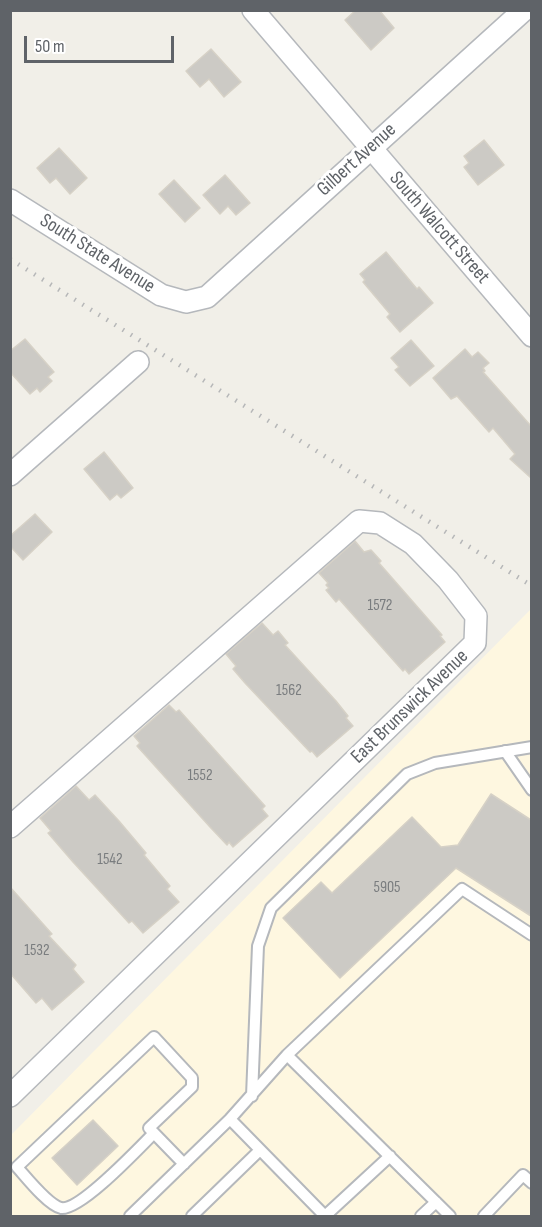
<!DOCTYPE html>
<html>
<head>
<meta charset="utf-8">
<style>
	body { margin:0 }
	#map { position:relative; width:542px; height:1227px; overflow:hidden; background:#f1efe8; font-family:"Sofia Sans Condensed",sans-serif }
	canvas { display:block }
	.frame { position:absolute; inset:0; border:12px solid #5f6368; pointer-events:none }
	.scale { position:absolute; left:24px; top:36px; width:150px; height:27px; box-sizing:border-box; border:3px solid #5f6368; border-top:0; padding-left:8px; font-size:18px; line-height:21px; white-space:nowrap; color:#5f6368; -webkit-text-stroke:4px #fff; paint-order:stroke }
</style>
</head>
<body>
<div id="map">
<canvas width="542" height="1227"></canvas>
<div class="frame"></div>
<div class="scale">50 m</div>
</div>
<script>
const ctx = document.querySelector('canvas').getContext('2d');
ctx.lineJoin = 'round';
function fillPath(path, color) { ctx.fillStyle = color; ctx.fill(path, 'evenodd'); }
function strokePath(path, color, width, dash) { ctx.strokeStyle = color; ctx.lineWidth = width; ctx.lineCap = dash ? 'butt' : 'round'; ctx.setLineDash(dash || []); ctx.stroke(path); }
function drawText(font, color, halo, rows, align = 'center') {
  ctx.font = font + ' "Sofia Sans Condensed",sans-serif'; ctx.lineWidth = 6; ctx.setLineDash([]); ctx.textBaseline = 'middle'; ctx.strokeStyle = halo; ctx.fillStyle = color; for (const [text, x, y, turn = 0] of rows) {
    ctx.save(); ctx.translate(x, y); ctx.rotate((+turn || 0) * Math.PI / 180); ctx.textAlign = isNaN(turn) ? turn : align; if (halo) ctx.strokeText(text, 0, 0); ctx.fillText(text, 0, 0); ctx.restore();
  }
}
fillPath(new Path2D(`
	M530,610l1,606h-520v-81z`), '#fef7e0');
const building = new Path2D(`
	M356,10h23l15,18 -23,22 -26,-30z
	M211,49l30,33 -17,15 -15,-18 -9,8 -14,-16z
	M484,140l20,25 -26,20 -14,-18 5,-4 -5,-7z
	M59,148l28,30 -17,16 -14,-16 -6,5 -13,-15z
	M225,175l25,28 -14,12 -8,-9 -8,8 -17,-19z
	M174,180l26,28 -15,14 -26,-28z
	M386,252l31,37 2,-2 14,16 -33,29 -13,-15 3,-3 -27,-32 2,-2 -5,-6z
	M25,339l29,33 -6,5 4,4 -12,11 -3,-4 -7,6 -20,-22v-21z
	M411,340l23,26 -24,20 -15,-16 4,-3 -8,-9z
	M465,349l7,8 6,-5 11,11 -6,5 2,3 -2,1 48,54v52l-21,-19 5,-5 -22,-26 -4,4 -32,-36 -6,3 -18,-21z
	M104,452l29,36 -12,10 -4,-4 -7,6 -26,-31z
	M35,514l17,18 -29,28 -13,-14v-10z
	M355,541l9,11 7,-2 10,11 -2,2 63,72 -2,1 5,6 -36,32 -4,-5 -2,2 -64,-72 -3,3 -10,-12 3,-2 -3,-3 2,-2 -9,-10z
	M262,623l11,12 5,-4 10,12 -3,2 51,56 12,15 -2,2 7,8 -36,31 -5,-6 -2,1 -65,-69 -12,-14 3,-3 -10,-12z
	M169,705l7,7 3,-2 86,96 -3,3 6,7 -35,31 -4,-5 -2,3 -17,-18 -73,-81 3,-3 -6,-7z
	M76,786l13,14 6,-5 24,26 27,32 -2,2 26,31 -3,3 12,13 -36,31 -11,-12 -3,2 -56,-61 -25,-29 3,-2 -11,-13z
	M491,794l40,26v96l-75,-48 -116,110 -57,-60 38,-36 11,11 80,-76 29,30 17,-2z
	M10,887l42,47 -3,2 27,29 -3,4 11,13 -32,28 -10,-12 -6,5 -26,-30z
	M93,1120l25,26 -41,39 -25,-27z`);
fillPath(building, '#cccac5');
strokePath(building, '#d6d1c6', 1.5);
const service = new Path2D(`
	M505,751l27,39
	M252,1096l6,-150 13,-38 136,-134 28,-11 97,-16
	M230,1119l95,97 65,-60
	M154,1133c-15,15 -74,78 -93,75 -13,-3 -35,-31 -44,-41l137,-130 38,41v9l-43,41 35,36
	M130,1216l100,-97 57,-64
	M192,1216l68,-66
	M421,1216l15,-14
	M450,1216l-163,-161 175,-166 70,46
	M484,1216l39,-41 9,8`);
const minor = new Path2D(`
	M253,10l279,326
	M10,200l151,95 25,7 21,-5 317,-287
	M10,475l128,-113
	M10,827l349,-306 21,2 33,21 35,36 28,36 -1,27 -465,453`);
strokePath(service, '#b5b8bc', 14);
strokePath(minor, '#b5b8bc', 24);
strokePath(service, '#fff', 10);
strokePath(minor, '#fff', 21);
strokePath(new Path2D(`
	M10,259l522,327`), '#b6b7b8', 4.5, [1.5, 8]);
drawText('16px', '#7a7d7f', null, [
	["1572",380,606],
	["1562",289,691],
	["1552",200,776],
	["1542",110,860],
	["5905",387,888],
	["1532",37,951]
]);
drawText('20px', '#5f6368', '#fff', [
	["Gilbert Avenue",357,160,-42],
	["South Walcott Street",439,228,49],
	["South State Avenue",97,254,32],
	["East Brunswick Avenue",410,707,-44]
]);
</script>
</body>
</html>
